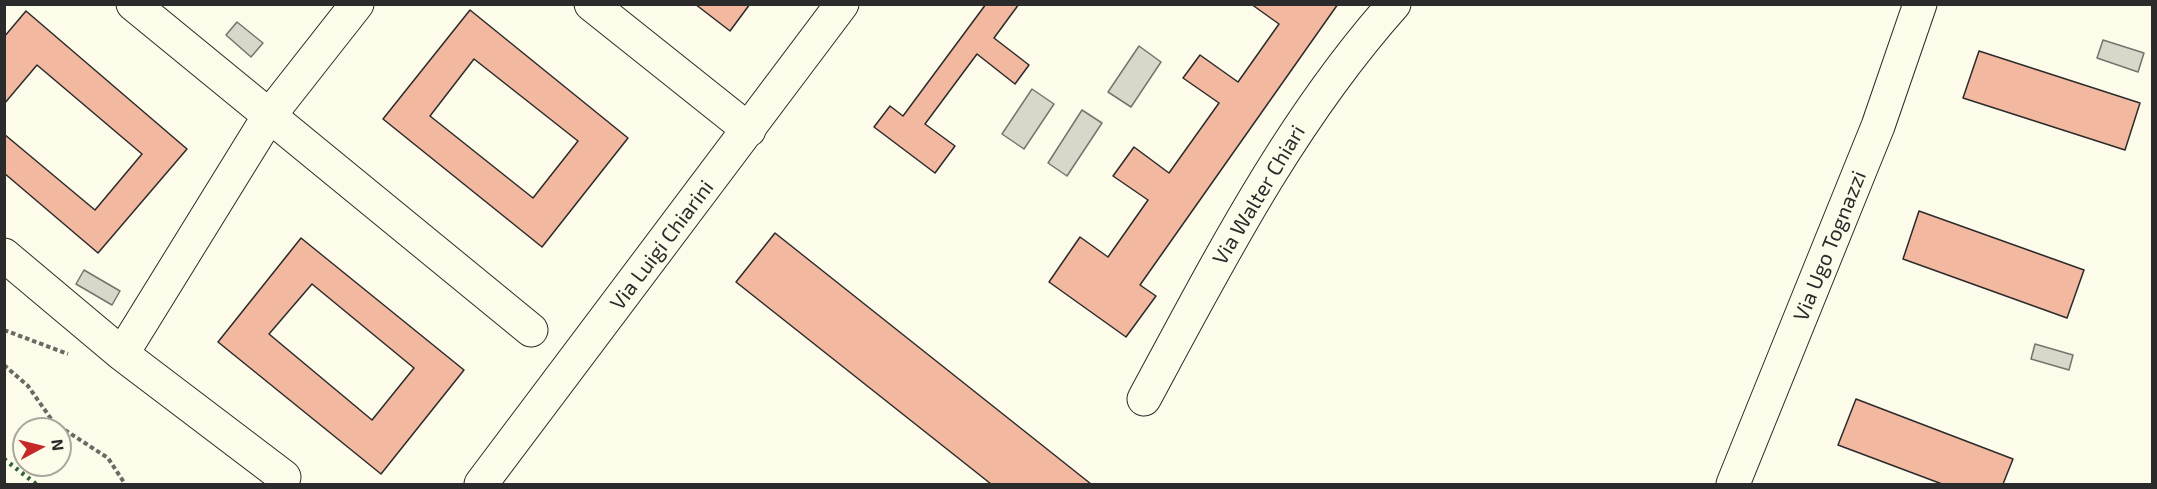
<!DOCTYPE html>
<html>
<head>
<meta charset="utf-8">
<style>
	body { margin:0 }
	#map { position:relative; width:2157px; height:489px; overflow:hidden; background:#fdfbea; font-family:"Exo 2",sans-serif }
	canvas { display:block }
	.frame { position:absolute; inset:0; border:6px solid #2b2b2b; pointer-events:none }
	.north { position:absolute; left:12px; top:417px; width:60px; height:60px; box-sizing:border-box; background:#fdfbea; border:2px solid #a9a89e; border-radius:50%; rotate:83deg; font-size:16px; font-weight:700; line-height:24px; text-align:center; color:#2b2b2b }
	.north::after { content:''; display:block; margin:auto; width:21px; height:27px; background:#c62828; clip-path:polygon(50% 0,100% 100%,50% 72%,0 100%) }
</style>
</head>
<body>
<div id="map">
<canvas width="2157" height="489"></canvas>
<div class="frame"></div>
<div class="north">N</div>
</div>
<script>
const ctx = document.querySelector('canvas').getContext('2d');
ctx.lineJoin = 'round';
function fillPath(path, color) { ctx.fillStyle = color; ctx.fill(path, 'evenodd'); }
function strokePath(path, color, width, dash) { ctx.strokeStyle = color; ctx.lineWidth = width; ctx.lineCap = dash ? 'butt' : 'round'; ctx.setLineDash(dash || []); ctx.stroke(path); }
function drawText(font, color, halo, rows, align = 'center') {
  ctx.font = font + ' "Exo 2",sans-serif'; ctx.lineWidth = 4.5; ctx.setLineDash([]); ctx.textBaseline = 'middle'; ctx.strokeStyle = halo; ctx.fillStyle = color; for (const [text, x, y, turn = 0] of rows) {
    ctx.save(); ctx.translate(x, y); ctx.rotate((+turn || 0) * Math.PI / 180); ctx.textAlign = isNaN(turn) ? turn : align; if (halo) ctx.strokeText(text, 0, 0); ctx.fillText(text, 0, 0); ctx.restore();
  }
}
const water = new Path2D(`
	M237,22l26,21 -12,14 -25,-22z
	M2103,40l41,13 -6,19 -41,-14z
	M1139,46l22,16 -30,45 -23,-15z
	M1032,89l22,15 -30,45 -22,-15z
	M1082,110l20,13 -35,53 -19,-13z
	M84,270l36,21 -8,14 -36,-21z
	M2035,344l38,11 -4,15 -38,-11z`);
fillPath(water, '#d8d7c9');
strokePath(water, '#74746e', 1.5);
const building = new Path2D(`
	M695,4h55l-20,27z
	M986,4h33l-25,34 35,27 -14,19 -38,-30 -52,70 30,22 -20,27 -61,-46 16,-21 13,10z
	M1251,4h87l-198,281 16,11 -30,41 -77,-55 31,-45 28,20 40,-57 -35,-24 21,-29 35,26 50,-70 -36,-25 17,-23 38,27 41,-58z
	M470,10l158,128 -86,109 -159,-128zM474,59l104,82 -45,57 -103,-82z
	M26,11l161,138 -89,104 -94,-80v-39l91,76 47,-56 -105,-89 -33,39v-67z
	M1979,51l161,52 -15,47 -162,-52z
	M1919,211l165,59 -17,48 -164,-59z
	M775,233l316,251h-100l-255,-202z
	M301,238l163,132 -83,104 -163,-132zM312,284l102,84 -42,52 -103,-86z
	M1856,399l157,60 -10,25h-61l-104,-39z`);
fillPath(building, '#f2b8a0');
strokePath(building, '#2b2b2b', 1.5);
const minor = new Path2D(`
	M133,4l398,326
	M591,4l158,126
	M4,255l118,99 162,123
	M122,354l147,-238 88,-112
	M1144,399c74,-137 145,-277 250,-395
	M481,484l361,-480
	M1733,484l145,-358 42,-122`);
strokePath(minor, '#2b2b2b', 35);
strokePath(new Path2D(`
	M4,330l64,24
	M4,365l24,21 26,37 54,35 17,26`), '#6a6964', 4, [4.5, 3]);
strokePath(minor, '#fdfbea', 33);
strokePath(new Path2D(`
	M4,459l32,25`), '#34623c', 4.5, [3, 4.5]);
drawText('21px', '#2b2b2b', '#fdfbea', [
	["Via Walter Chiari",1259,195,-59],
	["Via Luigi Chiarini",662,245,-53],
	["Via Ugo Tognazzi",1830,246,-68]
]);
</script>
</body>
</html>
